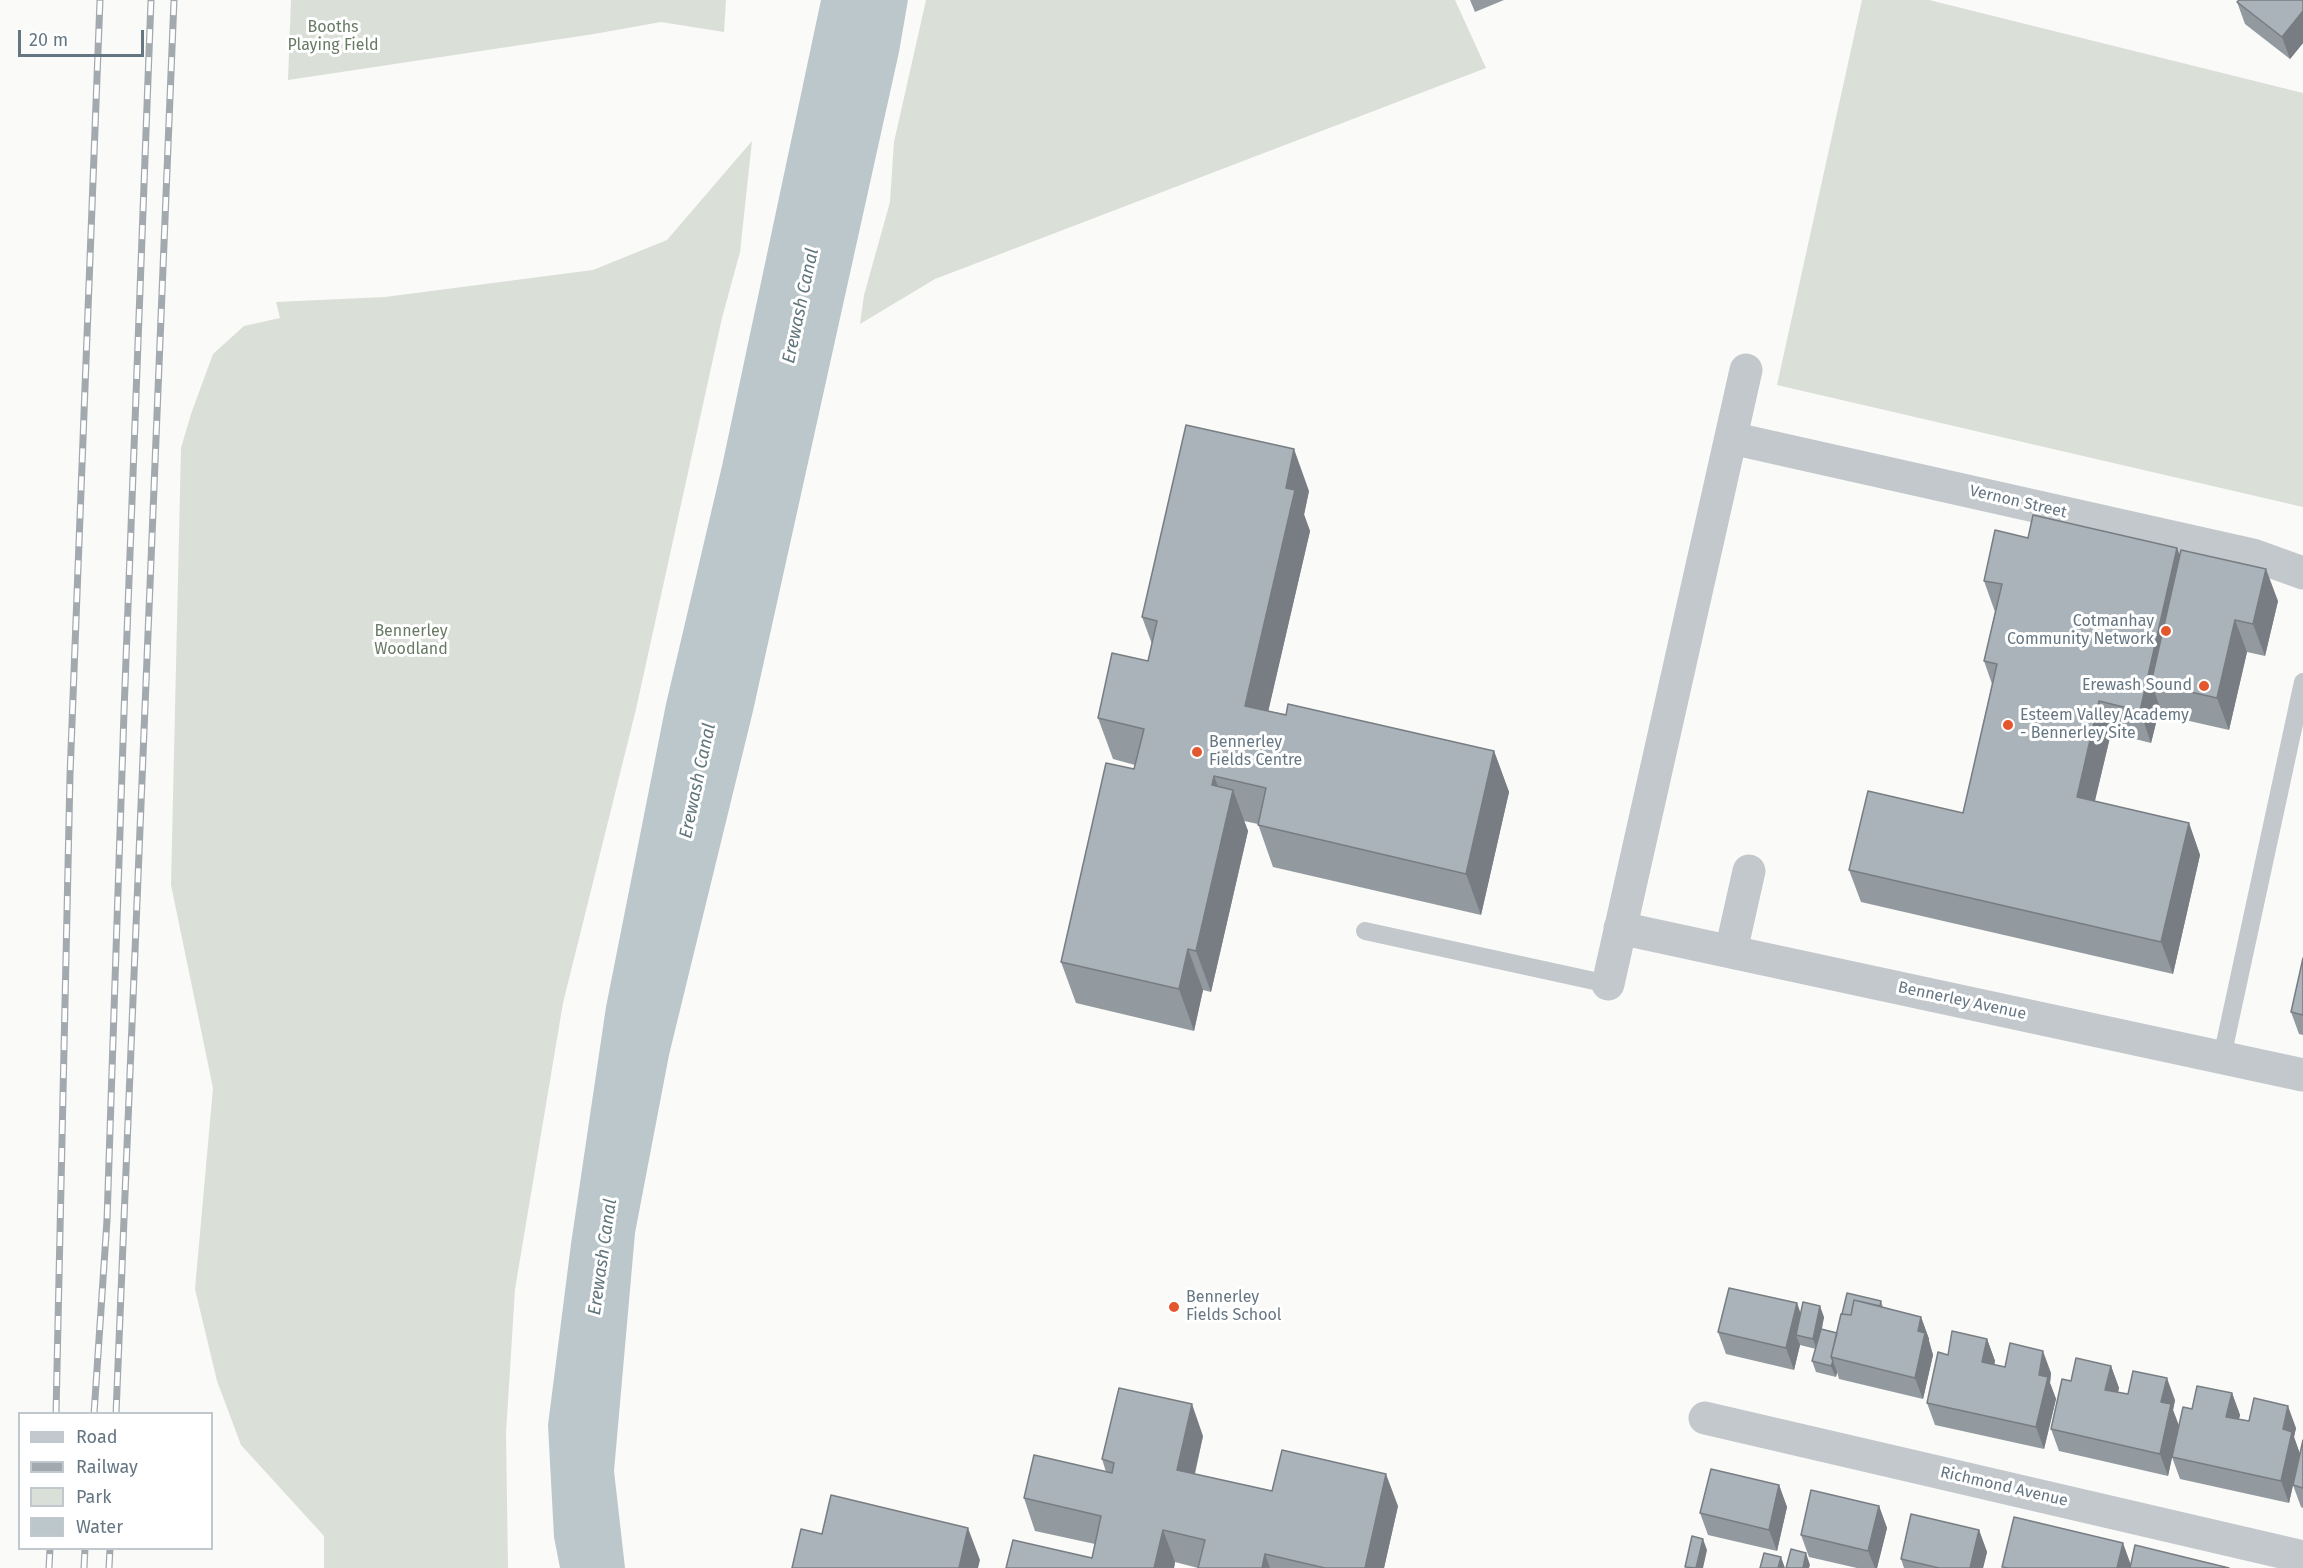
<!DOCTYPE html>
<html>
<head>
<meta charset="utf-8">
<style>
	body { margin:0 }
	#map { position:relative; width:2303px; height:1568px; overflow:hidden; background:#fafaf8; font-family:"Fira Sans",sans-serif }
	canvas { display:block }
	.legend { position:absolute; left:18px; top:1412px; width:195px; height:138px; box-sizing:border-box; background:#fff; border:2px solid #c1c8cd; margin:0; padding:8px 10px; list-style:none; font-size:18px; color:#657683 }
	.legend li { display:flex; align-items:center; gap:12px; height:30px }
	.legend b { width:30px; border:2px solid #c1c8cd }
	.scale { position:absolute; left:18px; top:30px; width:126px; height:27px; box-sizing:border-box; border:3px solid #657683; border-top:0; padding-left:8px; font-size:18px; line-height:21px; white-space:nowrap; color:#657683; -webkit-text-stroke:4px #fff; paint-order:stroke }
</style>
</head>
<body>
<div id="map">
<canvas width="2303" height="1568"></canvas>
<ul class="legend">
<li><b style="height:8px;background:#c3c8cc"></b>Road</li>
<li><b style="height:8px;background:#a2aab0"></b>Railway</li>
<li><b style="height:16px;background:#dadfd7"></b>Park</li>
<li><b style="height:16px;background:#bbc7cb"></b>Water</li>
</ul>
<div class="scale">20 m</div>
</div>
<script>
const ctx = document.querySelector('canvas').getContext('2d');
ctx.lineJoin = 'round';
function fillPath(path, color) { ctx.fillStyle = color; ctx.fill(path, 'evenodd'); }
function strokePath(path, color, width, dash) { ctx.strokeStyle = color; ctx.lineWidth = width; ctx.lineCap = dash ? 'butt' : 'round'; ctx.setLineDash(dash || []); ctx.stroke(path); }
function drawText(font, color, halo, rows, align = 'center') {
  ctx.font = font + ' "Fira Sans",sans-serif'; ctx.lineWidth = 6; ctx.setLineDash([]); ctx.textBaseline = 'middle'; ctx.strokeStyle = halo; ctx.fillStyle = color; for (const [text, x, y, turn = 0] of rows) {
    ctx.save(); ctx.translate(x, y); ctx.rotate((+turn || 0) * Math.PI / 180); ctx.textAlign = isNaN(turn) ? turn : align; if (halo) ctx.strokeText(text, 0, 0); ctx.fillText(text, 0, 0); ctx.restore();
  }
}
fillPath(new Path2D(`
	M291,0h435l-2,32 -63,-10 -67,12 -306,46z
	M926,0h529l31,68 -551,211 -75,45 4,-29 26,-93 4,-60z
	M1862,0h67l374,93v414l-526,-122z
	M752,141l-12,111 -18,66 -86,391 -73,294 -48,286 -9,144 2,135h-184v-32l-83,-91 -24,-64 -22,-92 18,-201 -42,-203 10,-437 10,-34 22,-60 31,-28 36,-8 -4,-16 109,-5 208,-27 74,-30z`), '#dadfd7');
fillPath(new Path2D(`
	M821,0h87l-9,52 -146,659 -84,344 -34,178 -21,238 11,97h-65l-6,-31 -6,-112 23,-181 35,-237 60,-303 56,-238z`), '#bbc7cb');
strokePath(new Path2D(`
	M1365,931l243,53
	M2222,1057l81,-375`), '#c3c8cc', 18);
strokePath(new Path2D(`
	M1731,438l522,117 50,18
	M1620,928l683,147
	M1731,951l18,-80
	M1608,984l138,-614
	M1705,1418l598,139`), '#c3c8cc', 33);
const rail = new Path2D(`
	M56,1414l14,-639 30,-775
	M94,1414l13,-194 17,-508 27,-712
	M116,1414l58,-1414
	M49,1568l1,-20
	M84,1568l1,-20
	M109,1568l1,-20`);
strokePath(rail, '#a2aab0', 7);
strokePath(rail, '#fff', 4.5, [14]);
fillPath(new Path2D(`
	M1470,0h34l-29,12z
	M2303,0v43l-13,16 -45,-35 -8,-22z
	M1309,491l-5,23 6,17 -42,180 226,40 15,41 -28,123 -208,-48 -15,-43 -14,-3 4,10 -37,161 -8,-2 -9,41 -118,-28 -15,-41 74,-197 -22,-6 -15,-41 50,-57 4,-17 -10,-27z
	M2028,538l149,10 3,8 98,45 -13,55 -18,-4 -18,78 -66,-15 -3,-8 -9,36 -40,-10 -16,68 94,22 11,32 -27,119 -312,-72 -12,-32 114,-57 29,-129 -8,-23 11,-49 -11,-31z
	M2303,958v77l-4,-1 -8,-22z
	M1881,1301l2,6 38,10 8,22v2l4,14 -10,44 -84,-20 -2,-7 -1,5 -20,-5 -4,-11 4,-12 -16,-4 -6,25 -68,-16 -8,-22 79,-29 4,11 23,3 -2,12 15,4z
	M1987,1339l8,22 -1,4 57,8 -1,10 6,16 -12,50 -109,-24 -8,-22 21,-48z
	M2111,1366l8,22 -1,4 10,2 47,6 -2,10 6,16 13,-17 40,-16 8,22 -1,4 57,9 -2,9 6,17 3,-14v68l-2,-1 -8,-22 -4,18 -109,-24 -8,-22 -4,19 -109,-25 -8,-22 20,-48z
	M1203,1436l-8,38 77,17 126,15 -14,62h-186l-23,-6 -1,6h-168l86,-10 3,-14 -60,-13 -11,-33 82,-26 -4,-13z
	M1779,1485l8,22 -10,44 -69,-16 -8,-22z
	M1879,1506l8,22 -10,40h-20l-48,-11 -8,-22z
	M1979,1530l8,22 -4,16h-79l-3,-9z`), '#929a9f');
fillPath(new Path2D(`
	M2303,11v32l-13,16 -8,-22z
	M1294,449l15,42 -5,24 6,16 -50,216 -15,-41 41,-218z
	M2177,548l11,32 -37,103 9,24 -9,36 -11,-32z
	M2266,569l12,32 -13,55 -12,-32z
	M2235,620l12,32 -18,78 -12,-32z
	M2099,701l12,32 -23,96 -11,-32z
	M1494,751l15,41 -28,123 -15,-41z
	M1214,776l14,37 5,-23 15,41 -37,161 -15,-41 16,-166z
	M2189,823l11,32 -27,119 -12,-32z
	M1188,949l15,41 -9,41 -15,-42z
	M1797,1303l7,22 -8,10 4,10 -6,25 -8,-22z
	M1820,1306l4,11 -7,33 -4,-11z
	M1921,1317l8,22v2l4,14 -10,44 -8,-21 3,-47z
	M1987,1339l8,22 -5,23 -8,-22z
	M2043,1351l8,22 -1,10 6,16 -12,50 -8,-22 3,-52z
	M1833,1361l4,11 -1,5 -5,-11z
	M2111,1366l8,22 -6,24 -8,-22z
	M2167,1378l8,22 -2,10 6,16 -11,50 -8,-22 1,-52z
	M2232,1393l8,22 -6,23 -8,-21z
	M1192,1404l11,32 -15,66 -11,-32z
	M2288,1406l8,22 -2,9 6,17 -11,49 -8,-22 2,-52z
	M1386,1474l12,32 -14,62h-19z
	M1779,1485l8,22 -10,44 -8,-21z
	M1879,1506l8,22 -10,40h-2l-7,-17z
	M968,1528l12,32 -2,8h-19z
	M1163,1530l12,32 -1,6h-20z
	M1979,1530l8,22 -4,16h-13z
	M1703,1539l4,11 -4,18h-7z
	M2123,1543l8,22 -1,3h-13z
	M1806,1553l4,12 -1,3h-6z
	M1265,1554l5,14h-8z
	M1781,1557l4,11h-7z`), '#777d82');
const building = new Path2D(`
	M2239,0h64v11l-21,26 -45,-35z
	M1186,425l108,24 -8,39 9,2 -50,216 41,9 2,-11 206,47 -28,123 -208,-49 8,-37 -52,-12 -2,9 21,5 -37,161 -8,-2 -9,40 -118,-27 45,-199 28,6 10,-40 -46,-11 14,-65 36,8 9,-40 -15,-4z
	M2033,515l144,33 -37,163 -41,-10 -22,96 112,26 -28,119 -312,-72 19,-79 95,22 34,-149 -13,-3 18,-77 -18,-3 11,-51 33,8z
	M2181,550l85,19 -13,55 -18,-4 -18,78 -66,-15z
	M2303,958v57l-12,-3z
	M1729,1288l68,15 -11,45 -68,-16z
	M1847,1293l34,8 -1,5 -26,-6 -3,15 -9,-1z
	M1854,1300l67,17 -3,14 7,2 -10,45 -84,-21 10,-43 10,1z
	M1803,1302l17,4 -7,33 -17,-4z
	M1821,1329l16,4 -6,24 2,4 -2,5 -19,-5z
	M1952,1331l35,8 -5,23 23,5 5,-24 33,8 -4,24 9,2 -12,50 -109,-24 11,-51 10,3z
	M2076,1358l35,8 -6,24 23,4 5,-23 34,7 -6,24 10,2 -11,50 -109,-25 11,-50 9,2z
	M2197,1386l35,7 -6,24 23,4 5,-23 34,8 -5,23 9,3 -11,49 -109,-24 11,-50 9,2z
	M1119,1388l73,16 -15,66 95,21 10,-41 104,24 -21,94h-40l-60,-14 -3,14h-64l7,-28 -42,-10 -9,38h-148l7,-28 79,18 9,-42 -77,-18 10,-43 78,18 2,-10 -12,-4z
	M2303,1440v48l-10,-3z
	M1711,1469l68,16 -10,45 -69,-17z
	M1811,1490l68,16 -11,45 -67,-16z
	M831,1495l137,33 -9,40h-167l9,-39 21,5z
	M1911,1514l68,16 -9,38h-31l-38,-9z
	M2014,1517l109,26 -6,25h-109l-6,-1z
	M1692,1536l11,3 -7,29 -11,-1z
	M2135,1545l94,23h-99z
	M1791,1549l15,4 -3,15h-17z
	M1764,1553l17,4 -3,11h-18z`);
fillPath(building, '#aab3b9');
strokePath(building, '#777d82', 1.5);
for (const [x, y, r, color] of [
	[2166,631,6,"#e4572e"],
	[2204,686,6,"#e4572e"],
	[2008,725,6,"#e4572e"],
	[1197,752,6,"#e4572e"],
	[1174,1307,6,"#e4572e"]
]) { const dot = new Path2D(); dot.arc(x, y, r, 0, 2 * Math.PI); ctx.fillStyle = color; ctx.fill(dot); strokePath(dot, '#fff', 2); }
drawText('16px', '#687a64', '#fff', [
	["Booths",333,28],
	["Playing Field",333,46],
	["Bennerley",411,632],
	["Woodland",411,650]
]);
drawText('16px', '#657683', '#fff', [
	["Vernon Street",2018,502,13],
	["Bennerley Avenue",1962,1001,12],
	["Richmond Avenue",2004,1487,13]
]);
drawText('16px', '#657683', '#fff', [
	["Cotmanhay",2154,622,"right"],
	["Community Network",2154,640,"right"],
	["Erewash Sound",2192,686,"right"],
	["Esteem Valley Academy",2020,716],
	["- Bennerley Site",2020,734],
	["Bennerley",1209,743],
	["Fields Centre",1209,761],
	["Bennerley",1186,1298],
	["Fields School",1186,1316]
], 'left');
drawText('italic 18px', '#60757c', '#fff', [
	["Erewash Canal",801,306,-78],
	["Erewash Canal",698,781,-78],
	["Erewash Canal",603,1257,-82]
]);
</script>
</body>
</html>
